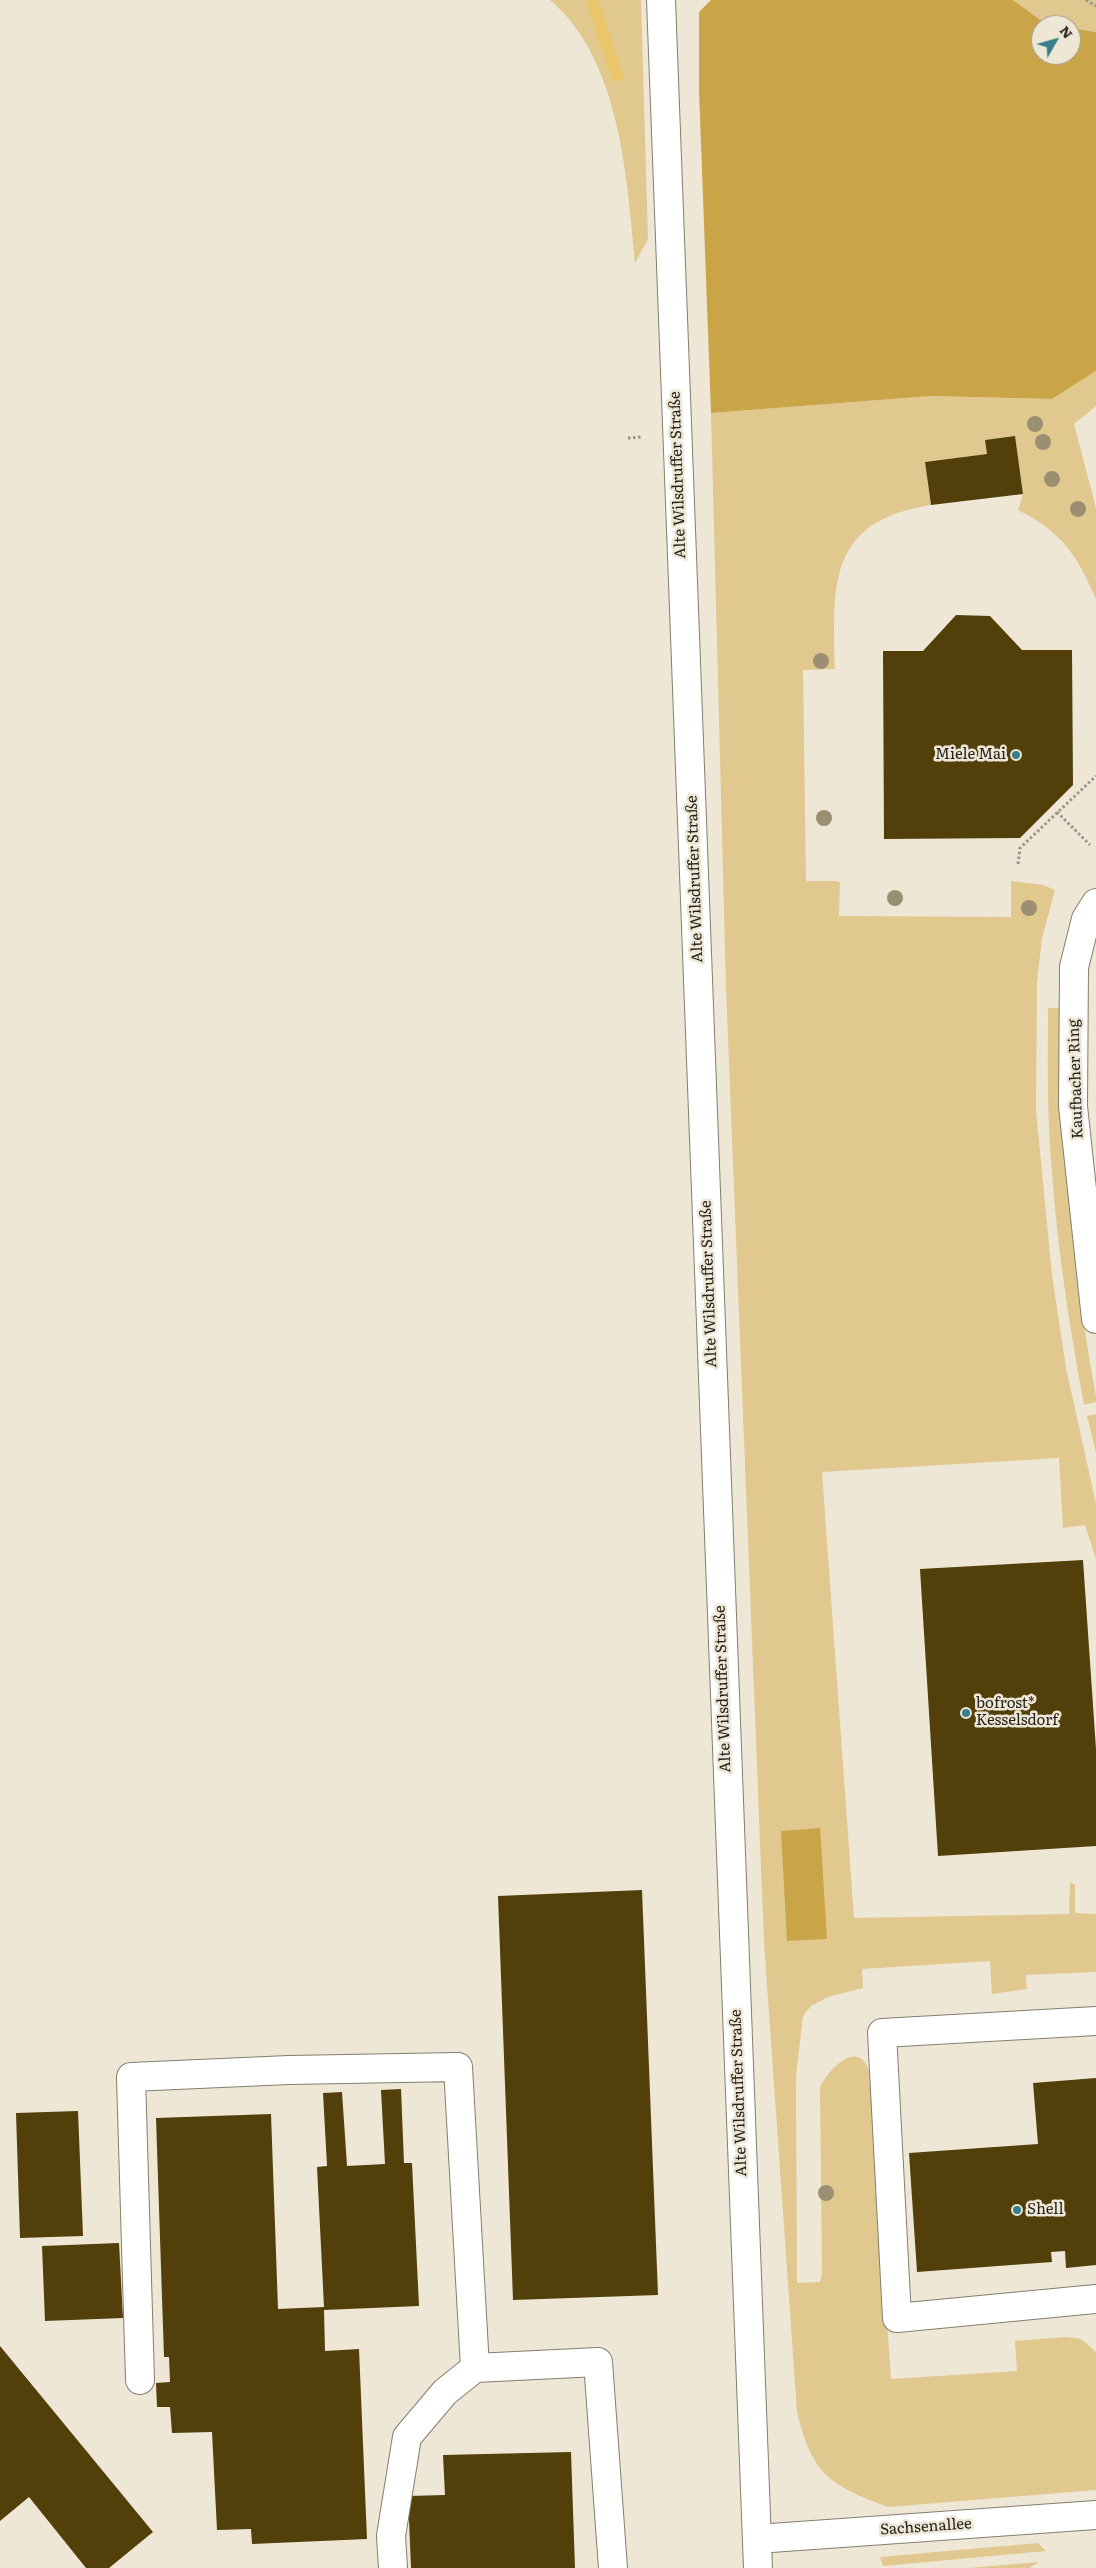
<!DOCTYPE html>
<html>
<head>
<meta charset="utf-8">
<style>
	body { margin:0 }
	#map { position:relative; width:1096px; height:2568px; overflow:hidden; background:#eee7d6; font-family:Literata,serif }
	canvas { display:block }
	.north { position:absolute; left:1031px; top:15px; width:50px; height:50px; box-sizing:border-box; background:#eee7d6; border:1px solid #9d988b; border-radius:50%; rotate:52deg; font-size:14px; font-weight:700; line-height:20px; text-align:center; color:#24211b }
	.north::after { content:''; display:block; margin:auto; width:18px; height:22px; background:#387e8a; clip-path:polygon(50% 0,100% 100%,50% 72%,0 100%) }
</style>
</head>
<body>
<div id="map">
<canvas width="1096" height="2568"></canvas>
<div class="north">N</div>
</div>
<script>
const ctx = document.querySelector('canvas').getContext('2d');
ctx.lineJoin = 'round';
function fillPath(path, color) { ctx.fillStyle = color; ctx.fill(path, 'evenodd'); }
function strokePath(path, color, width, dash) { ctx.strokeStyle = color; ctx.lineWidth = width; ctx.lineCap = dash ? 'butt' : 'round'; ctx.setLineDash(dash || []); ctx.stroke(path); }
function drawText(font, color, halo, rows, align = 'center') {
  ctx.font = font + ' Literata,serif'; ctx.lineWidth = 5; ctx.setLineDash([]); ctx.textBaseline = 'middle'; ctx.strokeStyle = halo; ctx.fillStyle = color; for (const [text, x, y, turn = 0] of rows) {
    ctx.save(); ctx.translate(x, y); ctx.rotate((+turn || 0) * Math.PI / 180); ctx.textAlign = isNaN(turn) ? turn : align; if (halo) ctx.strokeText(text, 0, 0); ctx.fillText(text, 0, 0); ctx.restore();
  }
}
fillPath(new Path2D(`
	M550,0h91l7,239 -13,24c-8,-86 -15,-204 -85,-263z
	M1013,0h83v32l-25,-4v-3l-25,-1z
	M1096,371v35l-22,18 22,84v91c-20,-45 -33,-66 -78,-89l5,-16 -8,-57 -30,3 2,14 -62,8 6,43c-104,16 -98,80 -96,164l-32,1 3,211h31l3,2 -1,33 172,1v-36l32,4 12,5 -13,48 -5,44 -1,128 16,165 14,93 30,136v55l-11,-34 -22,3 -4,-70 -237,14 32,446 215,-4 1,-31 5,1v29l21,1v58l-70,3 1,14 -35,5 -2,-33 -128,8 1,19 -35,9 -17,9 -8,10 -7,61 1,206 23,-1 2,-8 -2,-187c9,-18 38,-49 49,-16l22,308 126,-8 -2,-30 52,-4 14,2 15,13v138l-208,17c-59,-22 -76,-33 -91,-95l-33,-470 -38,-954 -15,-575 220,-17 121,3z
	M1048,1008h12c1,132 12,258 36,388v6l-12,3c-16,-86 -29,-173 -34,-260 -3,-46 -2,-91 -2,-137z
	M1096,1414v39l-9,-37z
	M1038,2543l8,8 -163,15 -3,-9z
	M1039,2562l-10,6h-61z`), '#e1c88f');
fillPath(new Path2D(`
	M711,0h302l33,24 7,1h-12v30h30v-27l25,4v339l-44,28 -121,-3 -220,17 -12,-323v-78z
	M820,1828l7,111 -40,2 -6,-110z`), '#caa548');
strokePath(new Path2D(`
	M592,0l25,76`), '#ebc569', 12);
fillPath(new Path2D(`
	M1015,436l8,58 -92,11 -6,-43 62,-8 -2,-14z
	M956,615l34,1 32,34h50l1,135 -53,53 -136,1 -1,-188h40z
	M1083,1560l13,189v97l-158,10 -18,-287z
	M642,1890l16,405 -145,5 -15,-404z
	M1096,2078v187l-30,3 -1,-17 -14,1 1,10 -135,10 -8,-119 129,-9 -5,-61z
	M401,2089l3,74h8l7,143 -95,4 1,41 34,-2 8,190 -115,5 -1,-15 -34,1 -5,-98 -40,1 -2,-26h-13l-1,-24 14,-1 -1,-25h-5l-8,-239 115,-4 7,195 46,-2 -7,-140 10,-1 -4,-73 19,-1 5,74 38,-2 -4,-74z
	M78,2111l5,125 -63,2 -4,-125z
	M119,2243l4,75 -78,3 -3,-75z
	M0,2346l153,186 -44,36h-23l-57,-71 -29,24z
	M571,2452l4,116h-164l-3,-72 37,-1 -2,-40z`), '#523f0a');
const minor = new Path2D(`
	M661,0l97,2568
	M1096,903l-10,16 -12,48 -1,139 23,213
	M1096,2021l-214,12 15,285 199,-19
	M140,2380l-9,-303 158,-7 169,-3 17,301
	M757,2539l339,-24
	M393,2568l-2,-32 16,-99 38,-45 30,-24 123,-6 15,206`);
strokePath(minor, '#847e6f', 30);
strokePath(new Path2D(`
	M1086,0l10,6
	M628,438l13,-1
	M1057,812l33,33
	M1018,864l2,-16 76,-72`), '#9a9589', 3, [2.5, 2.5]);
strokePath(minor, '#fff', 28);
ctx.fillStyle = '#9b8f72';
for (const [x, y] of [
	[1035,424],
	[1043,442],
	[1052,479],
	[1078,509],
	[821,661],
	[824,818],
	[895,898],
	[1029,908],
	[826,2193]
]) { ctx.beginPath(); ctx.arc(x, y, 8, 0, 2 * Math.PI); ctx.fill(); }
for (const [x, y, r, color] of [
	[1016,755,5,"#387e8a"],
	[966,1713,5,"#387e8a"],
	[1017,2210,5,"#387e8a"]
]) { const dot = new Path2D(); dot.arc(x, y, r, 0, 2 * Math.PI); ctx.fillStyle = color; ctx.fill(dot); strokePath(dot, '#eee7d6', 2); }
drawText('15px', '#24211b', '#eee7d6', [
	["Alte Wilsdruffer Straße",678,475,-92],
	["Alte Wilsdruffer Straße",695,879,-92],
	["Kaufbacher Ring",1076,1079,-92],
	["Alte Wilsdruffer Straße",709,1284,-92],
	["Alte Wilsdruffer Straße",723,1689,-92],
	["Alte Wilsdruffer Straße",739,2093,-92],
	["Sachsenallee",926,2527,-4]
]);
drawText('15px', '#24211b', '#eee7d6', [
	["Miele Mai",1006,755,"right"],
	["bofrost*",976,1704],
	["Kesselsdorf",976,1721],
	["Shell",1027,2210]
], 'left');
</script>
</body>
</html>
